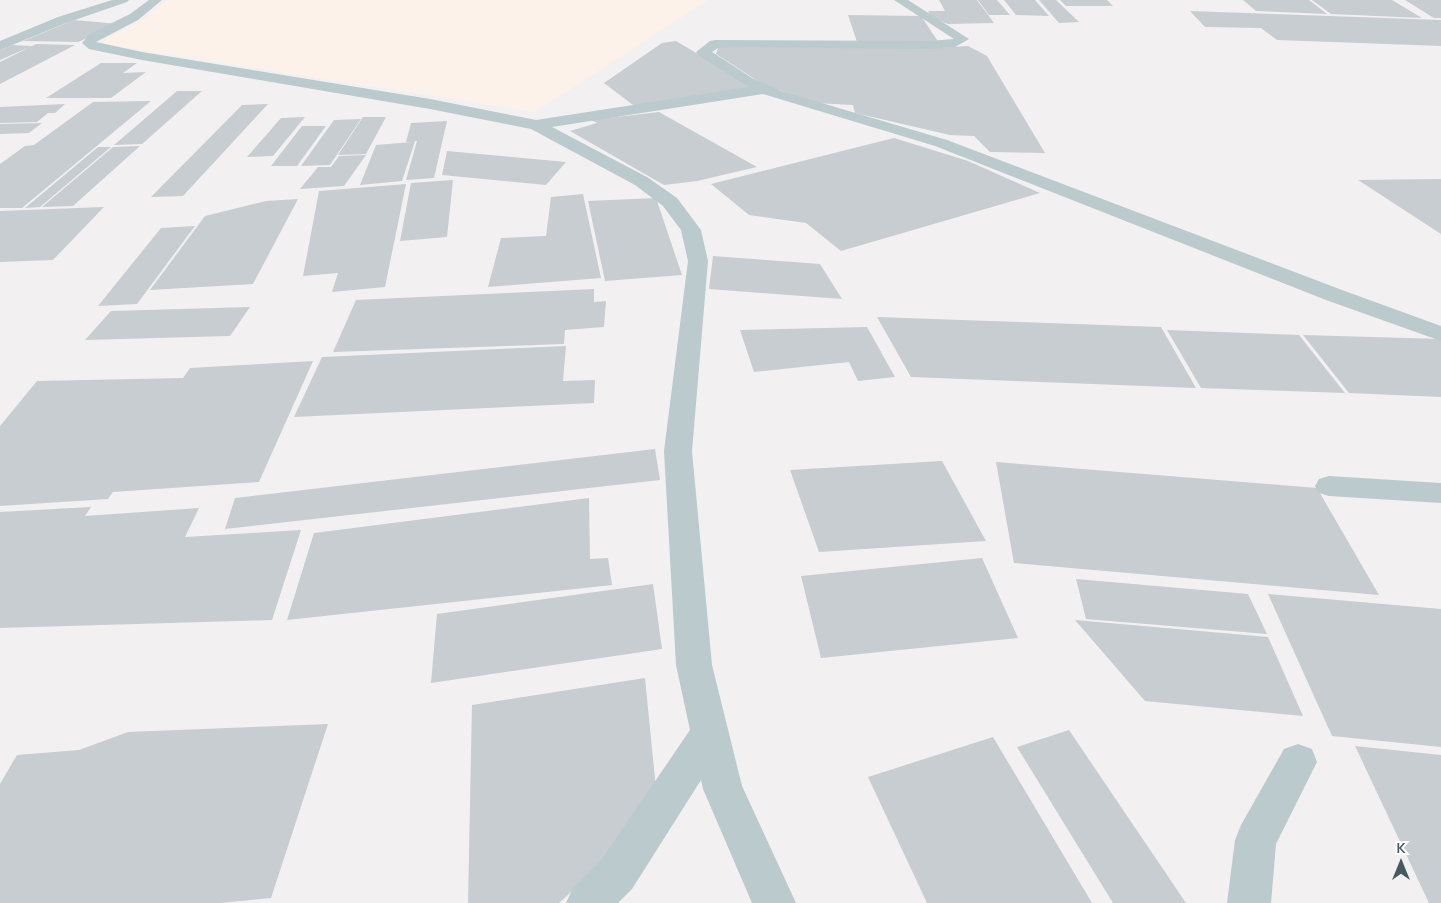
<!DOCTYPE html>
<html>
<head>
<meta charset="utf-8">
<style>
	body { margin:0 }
	#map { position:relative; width:1441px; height:903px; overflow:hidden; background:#f3f0f1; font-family:Manrope,sans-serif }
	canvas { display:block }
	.north { position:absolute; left:1376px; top:838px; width:50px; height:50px; -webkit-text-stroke:4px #fff; paint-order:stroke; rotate:0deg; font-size:14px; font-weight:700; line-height:20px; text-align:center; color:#475a5e }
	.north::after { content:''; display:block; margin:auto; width:18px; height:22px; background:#475a5e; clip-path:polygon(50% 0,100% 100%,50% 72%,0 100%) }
</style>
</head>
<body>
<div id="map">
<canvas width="1441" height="903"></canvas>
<div class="north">K</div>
</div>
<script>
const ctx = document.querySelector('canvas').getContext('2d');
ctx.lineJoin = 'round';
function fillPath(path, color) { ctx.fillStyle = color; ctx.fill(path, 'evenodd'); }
fillPath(new Path2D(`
	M167,0h541l-173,112 -433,-68 8,-8 36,-18z`), '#fdf2ea');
fillPath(new Path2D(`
	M939,0h38l17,23 -46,1 -8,-3 -10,-6 -2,-4h17z
	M978,0h19l13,15h-21z
	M1004,0h31l14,16 -33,-1z
	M1039,0h17l23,22 -20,1z
	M1060,0h47l6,6h-47z
	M1243,0h66l18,14 -71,-3z
	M1312,0h80l30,18 -91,-4z
	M1405,0h36v18h-7z
	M1190,11l251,9v26l-164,-6 -16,-12 -56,-1z
	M848,15l73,1 18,27 -82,-1z
	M74,20l45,4 -41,18 -55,-1z
	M676,41l79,47 -118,20 -33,-25 58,-40z
	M36,44l39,1 -75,39v-22z
	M12,45l20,1 -32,14v-10z
	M733,45l201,3 34,-2 19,10 58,97 -55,-1 -16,-16 -24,-1 -95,-22 -2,-8 -37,-2 -52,-18 -48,-31 2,-6z
	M101,63h36l-14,10 23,-1 -35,26h-65z
	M177,91h25l-60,53 -28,1z
	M151,101l-129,107h-22v-44l25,-18 9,-1 59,-43z
	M65,104l-10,9h-7l-11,9 -37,1v-16z
	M268,104l-85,92 -32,1 91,-92z
	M659,112l98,55 -60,14 -33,4 -94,-54 27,-8 -6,-3z
	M305,117l-32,39 -26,1 34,-39z
	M363,117h23l-20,37 -28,1z
	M361,119l-31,46 -29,1 33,-46z
	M447,121l-13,57 -28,2 11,-39h-2l-13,40 -42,4 16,-40 36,-3h-6l5,-19z
	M42,123l-13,10 -29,1v-10z
	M302,126h24l-29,40h-26z
	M894,138l74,23 72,32 -199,58 -35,-28 -57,-8 -38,-31z
	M140,146l-67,60 -31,1 71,-60z
	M98,147h13l-71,60 -15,1z
	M447,151l119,11 -20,23 -104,-10z
	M366,155l-22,31 -44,3 18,-22h13l8,-11z
	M1441,179v55l-83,-54z
	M453,180l-6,57 -47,4 11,-58z
	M406,184l-21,103 -53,5 6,-19 -35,3 16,-85z
	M583,194l18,84 -113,9 13,-49 45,-2 5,-39z
	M656,198l26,77 -77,6 -17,-80z
	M298,199l-45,85 -103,6 55,-74 61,-15z
	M104,207l-51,53 -53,2v-51z
	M195,226l-58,78 -39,2 63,-78z
	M713,256l107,8 22,35 -133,-10z
	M594,289v13l12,-1 -2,26 -39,3 -1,14 -231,8 23,-52z
	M250,307l-20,29 -145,4 26,-29z
	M877,317l284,10 35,61 -285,-11z
	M867,327l28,50 -37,4 -9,-19 -95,10 -14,-42z
	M1167,330l132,5 46,58 -144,-5z
	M1303,335l138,4v58l-92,-4z
	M566,346l-3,35 32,-1 -1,23 -300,14 28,-60z
	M313,361l-54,121 -146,10 -5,7 -108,7v-80l37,-45 146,-3 7,-10z
	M655,449l5,31 -435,49 10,-31z
	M942,461l44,80 -167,11 -29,-82z
	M996,462l321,26 62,107 -365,-32z
	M589,498l1,61 18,-1 4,27 -325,35 27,-87z
	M91,507l-6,9 114,-8 -14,29 116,-7 -29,90 -272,8v-116z
	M982,558l36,80 -197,20 -20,-82z
	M1076,579l172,15 19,40 -181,-15z
	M653,584l9,65 -231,34 6,-69z
	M1268,594l173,15v138l-109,-11z
	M1075,620l193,17 35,79 -158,-15z
	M645,678l11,111 -46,68 -51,46h-91l4,-198z
	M328,724l-57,174 -51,5h-220v-119l17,-29 62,-5 49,-18z
	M1069,730l117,173h-73l-96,-156z
	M993,737l99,166h-165l-59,-126z
	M1355,746l86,9v148h-12z`), '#c7cdd0');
fillPath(new Path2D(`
	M112,0h17l-2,2 -61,21 -66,27v-9l58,-24z
	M149,0h13l-24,20 -42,22 46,10 288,47 106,21 213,-33 -51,-32 -2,-3 14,-11 5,-1 214,1 25,-2 -60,-39h14l61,39 -14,8 -26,2 -194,-2 -17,1 -6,4 40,26 29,13 166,49 395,150 99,36v15l-115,-41 -391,-154 -172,-52 -211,33 95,50 30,21 24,32 7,31 -16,190 20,214 30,121 54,117h-44l-49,-114 -2,-9 -69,109 -14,14h-52l7,-15 29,-29 88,-129 -14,-65 -12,-214 24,-190 -7,-31 -18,-24 -28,-21 -104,-56 -101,-20 -288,-49 -53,-11 -7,-6 8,-9 40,-20z
	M1329,476l112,7v20l-112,-7 -10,-3 -4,-7 4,-7z
	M1298,744l14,5 5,13 -41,82 -5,59h-44l8,-63 6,-15 43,-76z`), '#bbcacd');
</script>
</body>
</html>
